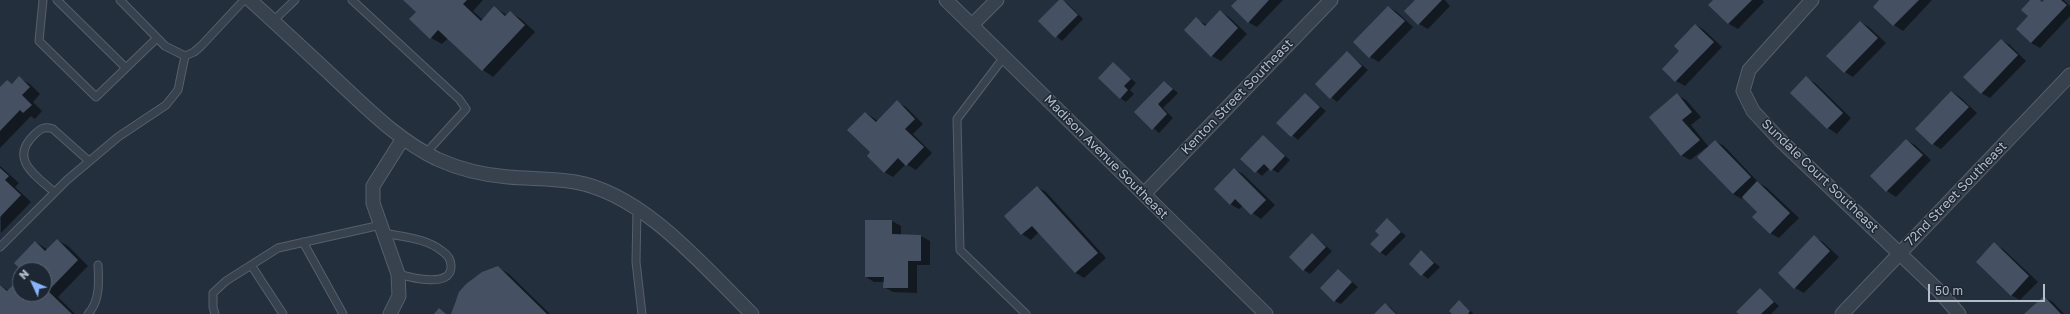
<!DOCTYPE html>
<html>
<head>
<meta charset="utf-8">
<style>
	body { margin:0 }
	#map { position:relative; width:2070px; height:314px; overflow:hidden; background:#242f3e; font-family:"Golos Text",sans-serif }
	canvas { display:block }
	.north { position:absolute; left:12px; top:262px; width:40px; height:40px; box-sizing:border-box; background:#1d2633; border:1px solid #59626f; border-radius:50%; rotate:314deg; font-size:11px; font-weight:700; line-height:16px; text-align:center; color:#b4bcc9 }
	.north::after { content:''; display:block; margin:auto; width:14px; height:18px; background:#8ab4f8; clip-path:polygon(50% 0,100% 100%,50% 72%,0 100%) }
	.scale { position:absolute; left:1928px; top:284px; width:117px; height:18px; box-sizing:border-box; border:2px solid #b4bcc9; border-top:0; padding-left:5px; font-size:12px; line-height:14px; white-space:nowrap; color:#b4bcc9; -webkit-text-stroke:3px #1d2633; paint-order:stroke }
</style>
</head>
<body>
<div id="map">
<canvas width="2070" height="314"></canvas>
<div class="north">N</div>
<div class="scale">50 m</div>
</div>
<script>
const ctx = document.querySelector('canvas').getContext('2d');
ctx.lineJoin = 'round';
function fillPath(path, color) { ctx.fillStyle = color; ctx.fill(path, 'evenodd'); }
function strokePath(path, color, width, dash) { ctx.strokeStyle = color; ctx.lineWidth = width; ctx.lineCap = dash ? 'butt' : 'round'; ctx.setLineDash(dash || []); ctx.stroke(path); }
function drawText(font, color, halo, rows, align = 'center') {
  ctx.font = font + ' "Golos Text",sans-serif'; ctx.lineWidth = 3; ctx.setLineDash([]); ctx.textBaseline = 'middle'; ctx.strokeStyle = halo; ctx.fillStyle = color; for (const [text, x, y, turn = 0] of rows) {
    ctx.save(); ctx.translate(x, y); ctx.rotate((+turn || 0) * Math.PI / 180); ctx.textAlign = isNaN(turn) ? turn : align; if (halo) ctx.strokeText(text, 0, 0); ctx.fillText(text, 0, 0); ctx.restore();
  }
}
fillPath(new Path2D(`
	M405,0h78l-10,11 10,9 12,-12 12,7 3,-3 11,7 14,13 -42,45 -10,-7 -35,-32 -6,6 -11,-6 -20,-19 7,-7z
	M1060,0l7,3 16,16 -21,22 -22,-20z
	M1238,0h45l-26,27 -9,-5z
	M1417,0h28l5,6 -22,23 -9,-5z
	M1714,0h48l2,2 -26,27 -9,-5 -20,-19z
	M1881,0h51l-29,31 -9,-6 -20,-18z
	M2032,0l12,2 2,-2h18l6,6v10l-30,32 -9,-5 -1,-27z
	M1389,7l8,5 16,15 -34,35 -9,-5 -15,-15z
	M1220,11l9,6 18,17 -26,27 -9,-5 -16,-37 11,6z
	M1860,22l9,5 17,16 -33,34 -8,-5z
	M1696,25l8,5 18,17 -37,39 -9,-5z
	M2001,40l9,5 16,16 -36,37 -9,-5z
	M1347,52l21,18 -31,32 -21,-18z
	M1113,63l23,20 -6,7 4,4 -8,8 -6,-4z
	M19,78l11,6 10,10 -7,8 9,9 -7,8 -4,-3 -31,32v-59l7,-8 6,3z
	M1806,78l9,5 36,35 -14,16 -9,-6 -37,-35z
	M1165,82l13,11 -15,15 10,10 -14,15 -24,-21z
	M1952,92l8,5 17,16 -36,36 -8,-5z
	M1305,94l21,17 -28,29 -20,-17z
	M1677,95l9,5 15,17 -10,8 18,22 6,-6 9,5 35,37 7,4 33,31 -20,20 -9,-5 -11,-21 -15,-15 -2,2 -9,-5 -26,-47 -17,13 -9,-5z
	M897,102l9,5 17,17 -10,10 19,19 -16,17 -10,-6 -13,13 -9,-5 -12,-20 -6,-39 12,8z
	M1263,137l27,23 -12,13 -8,-5 -8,8 -20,-17z
	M1906,140l9,5 16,15 -35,37 -9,-6 -16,-15z
	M0,166l19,17 -4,4 16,15 -30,31z
	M1234,169l9,5 32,31 -14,14 -18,-13 -4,3 -9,-5z
	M1037,187l9,5 60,66 -22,20 -8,-5 -37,-41 -8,8 -9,-6 -17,-18z
	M1387,220l19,16 -20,20 -6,-4v-17z
	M892,221l9,5v10h20l9,5v24h-13v28l-24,-1 -9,-5 1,-5h-11l-8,-5z
	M1312,234l20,17 -22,23 -6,-4z
	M1814,237l9,5 16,15 -35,36 -9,-5z
	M57,240l11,6 20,20 -30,31 17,17h-75v-29l9,6 11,-12v15h24v-24h-22l14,-28 12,8z
	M1994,244l9,5 35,33 -18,18 -9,-5z
	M1422,252l18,15 -12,12 -18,-15z
	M498,267l11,7 41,40h-98l3,-12 11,-18z
	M1338,270l20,17 -17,17 -7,-3z
	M1760,289l19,17 -8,8h-31z
	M2044,297l9,5 11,12h-38z
	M1462,303l11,10 -1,1h-19z
	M1385,304l6,4 6,6h-21z`), '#0007');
fillPath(new Path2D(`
	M403,0h64l-4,4 18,17 13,-15 11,10 5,-5 15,14 -43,46 -44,-41 -8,9 -21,-20 7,-7z
	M1059,0h4l15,15 -23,23 -17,-17z
	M1237,0h32l-21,23 -17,-17z
	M1415,0h27l-24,25 -14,-14z
	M1713,0h39l-24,24 -20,-19z
	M1879,0h40l-26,26 -20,-19z
	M2030,0h10l2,2 2,-2h17l6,5 -36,38 -15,-14 12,-13 -7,-6z
	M1388,6l17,15 -36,37 -16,-16z
	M1220,10l18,18 -27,29 -27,-27 12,-13 9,9z
	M1860,21l18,17 -34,35 -18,-17z
	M1695,24l19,18 -39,40 -13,-13 17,-18 -5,-5z
	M2001,39l17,16 -37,39 -18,-17z
	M1347,51l15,15 -32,33 -15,-15z
	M1113,62l18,17 -7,7 4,4 -8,9 -22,-21z
	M19,76l11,11 -8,8 10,10 -9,8 -3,-3 -20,21v-44l7,-7 5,4z
	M1806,76l37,37 -16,16 -37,-36z
	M1164,81l9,8 -15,15 9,10 -15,16 -18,-18z
	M1951,91l18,16 -37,38 -17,-16z
	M1305,93l15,14 -29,30 -15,-14z
	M1677,93l15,19 -10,8 18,20 -19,16 -32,-39z
	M897,100l18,19 -10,10 19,18 -18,19 -8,-8 -14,15 -17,-17 3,-4 -23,-22 18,-18 11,10z
	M1263,135l22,21 -14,15 -7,-7 -9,9 -15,-14z
	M1906,139l17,16 -37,37 -16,-16z
	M1715,140l36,37 -18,17 -36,-37z
	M0,168l9,8 -4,4 16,15 -21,22z
	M1234,168l32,32 -15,15 -16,-16 -5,6 -16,-16z
	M1757,181l33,32 -20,21 -18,-17 5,-5 -15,-15z
	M1037,186l61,67 -23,20 -43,-47 -11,9 -17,-19z
	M1387,218l14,14 -21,21 -10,-9 9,-9 -4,-4z
	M865,220h27v14l29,1v26h-13v27h-25l1,-11h-19z
	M1312,233l14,14 -23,24 -14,-14z
	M1814,235l16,16 -36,38 -16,-16z
	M57,239l21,21 -30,31 24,23h-72v-29l7,6 13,-13v16h24v-24h-23l-7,-7 21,-22 10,10z
	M1994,242l35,34 -18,20 -35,-34z
	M1421,250l13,13 -13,13 -12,-12z
	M498,266l49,48h-96l8,-22 7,-8 16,-12z
	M1338,269l14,13 -18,20 -14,-14z
	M1760,288l14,14 -13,12h-22l-3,-2z
	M2044,296l17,18h-37z
	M1459,300l11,11 -2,3h-16l-3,-3z
	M1385,303l11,11h-22z
	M439,308l7,6h-12z`), '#455162');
const lane = new Path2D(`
	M43,0l-4,41 57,56 30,-29
	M57,0l69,68 31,-30
	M120,0l45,46 20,10
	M352,0l107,99 7,10 -40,44
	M273,21l22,-21
	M1004,57l-47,62 3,131 66,64
	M54,192c-19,-17 -45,-33 -20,-57 6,-6 10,-9 19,-6l36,32
	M637,209l-1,53 6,52
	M383,233c20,4 43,5 59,18 6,4 9,8 9,15 1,23 -42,11 -53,8
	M303,242l40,72
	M0,247l67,-67 51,-43 48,-32 12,-15 7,-34 9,-4 7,-6 43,-46
	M251,265l32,49
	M88,314c12,-13 11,-32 10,-49
	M215,314l-2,-7v-14l13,-12 52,-33 103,-23`);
const street = new Path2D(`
	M250,0c31,28 62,57 93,86 29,27 57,55 94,73 22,10 46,16 71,18 22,2 45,1 67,5 69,12 129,85 177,132
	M946,0l320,314
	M1812,0l-63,70 -6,21 10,20 27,29 159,151 20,23
	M972,25l25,-25
	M1144,194l187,-194
	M390,314l9,-18 -1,-22 -25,-71v-17l29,-46
	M1842,314l228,-239`);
strokePath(lane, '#565f6c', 9);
strokePath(street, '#565f6c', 15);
strokePath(lane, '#38414e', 7);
strokePath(street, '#38414e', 13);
drawText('13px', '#b4bcc9', '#1d2633', [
	["Kenton Street Southeast",1237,97,-46],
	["Madison Avenue Southeast",1106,157,45],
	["Sundale Court Southeast",1820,176,44],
	["72nd Street Southeast",1956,194,-46]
]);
</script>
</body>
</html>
